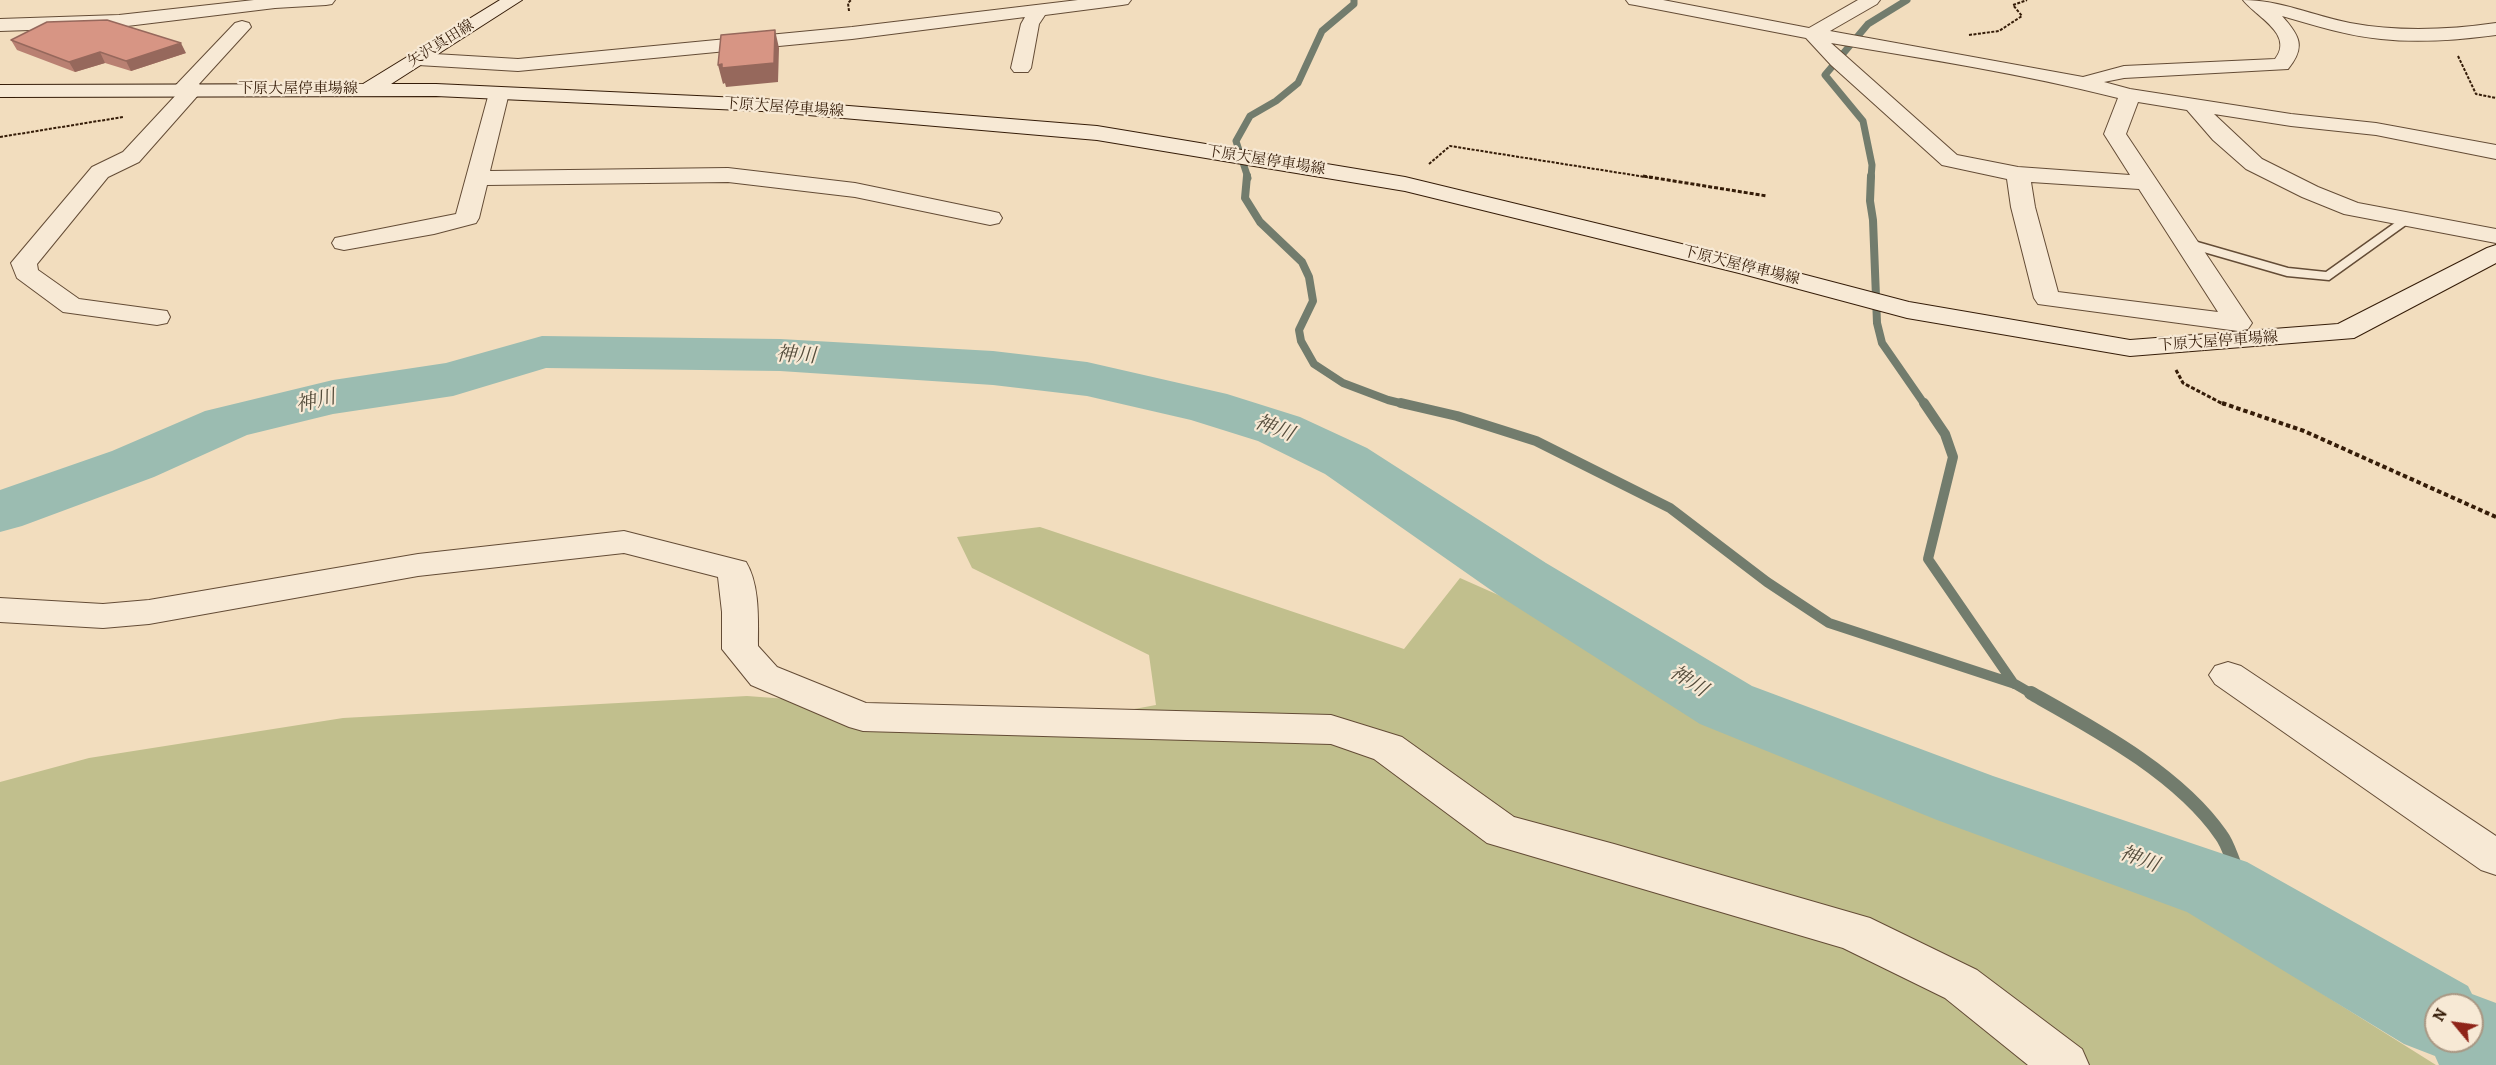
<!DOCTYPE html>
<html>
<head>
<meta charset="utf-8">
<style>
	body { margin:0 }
	#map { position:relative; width:2496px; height:1065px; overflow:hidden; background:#f2ddbe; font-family:Alegreya,serif }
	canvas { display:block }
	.north { position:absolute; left:2424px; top:993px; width:60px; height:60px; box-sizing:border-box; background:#f7e9d5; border:2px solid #a99783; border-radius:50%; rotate:299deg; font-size:16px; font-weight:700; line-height:24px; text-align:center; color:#351c08 }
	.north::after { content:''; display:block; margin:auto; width:21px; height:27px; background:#8f2418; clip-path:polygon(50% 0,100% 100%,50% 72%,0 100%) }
</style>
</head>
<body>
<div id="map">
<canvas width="2496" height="1065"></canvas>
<div class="north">N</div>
</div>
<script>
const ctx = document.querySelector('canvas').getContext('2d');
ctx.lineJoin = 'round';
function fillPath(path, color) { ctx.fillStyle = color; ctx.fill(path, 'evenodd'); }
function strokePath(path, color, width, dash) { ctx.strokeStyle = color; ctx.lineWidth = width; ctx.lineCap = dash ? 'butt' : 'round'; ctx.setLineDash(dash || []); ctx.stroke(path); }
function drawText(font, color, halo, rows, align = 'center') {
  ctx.font = font + ' Alegreya,"Noto Serif JP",serif'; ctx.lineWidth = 4.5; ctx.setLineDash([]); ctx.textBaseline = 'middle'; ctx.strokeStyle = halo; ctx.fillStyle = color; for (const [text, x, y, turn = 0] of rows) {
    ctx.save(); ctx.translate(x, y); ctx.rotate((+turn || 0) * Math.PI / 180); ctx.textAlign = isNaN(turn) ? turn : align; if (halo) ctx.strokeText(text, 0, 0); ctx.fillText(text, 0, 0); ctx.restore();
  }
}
fillPath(new Path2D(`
	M1040,527l364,122 56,-71 681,302 295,185h-2436v-283l89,-24 254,-40 404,-22 327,24 82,-15 -7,-50 -177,-87 -15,-31z`), '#c1bf8d');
strokePath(new Path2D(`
	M1248,178l-12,-37 14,-25 26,-15 22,-18 24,-52 32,-27v-4
	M1871,178l1,-13 -9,-44 -38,-46 43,-51 39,-24`), '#727c6d', 7);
strokePath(new Path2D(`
	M1247,176l-2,22 15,24 42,40 7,15 4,24 -14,29 2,11 13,23 29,19 45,17 20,5
	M1871,176l-1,25 3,19 4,103 5,20 43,62`), '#727c6d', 8);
strokePath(new Path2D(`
	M1401,403l56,13 79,25 134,67 97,74 62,41 186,61 19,11
	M1924,403l21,31 8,23 -25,102 86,125`), '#727c6d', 10);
strokePath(new Path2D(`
	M2031,693c64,36 148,81 190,142 7,9 10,22 15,33l-19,19`), '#727c6d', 14);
fillPath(new Path2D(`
	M542,336l238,3 213,12 94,11 140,32 73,23 67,31 179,115 206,123 241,90 254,86 221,124 4,8 24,9v62h-57l-4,-9 -31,-12 -217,-132 -250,-92 -237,-96 -202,-129 -173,-121 -67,-33 -67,-21 -104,-24 -94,-11 -213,-14 -234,-3 -93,28 -120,18 -86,21 -93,42 -132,49 -22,6v-42l112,-39 93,-40 128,-31 113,-17zM2436,1005h36v36h-36z`), '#9bbcb1');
const lane = new Path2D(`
	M2406,215l6,4 -2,3 -81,58 -42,-4 -104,-30 -2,-3 6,-4 101,29 38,4z`);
const street = new Path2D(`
	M254,0h81l-3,4 -6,1 -51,3 -156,19 -119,4v-12l119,-4z
	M1078,0h53l-3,4 -6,1 -77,10 -6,9 -8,44 -3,4h-14l-3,-4 10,-44 4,-7 -173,22 -334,32 -100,-6 -7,-2 -3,-4 3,-4 7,-2 100,6 334,-32z
	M1626,0h37l146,28 49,-28h22l-3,4 -47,27 253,46 41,-11 151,-7c20,-25 -20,-43 -32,-59 37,0 71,16 107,23 48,9 98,7 146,0v12c-37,5 -78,8 -115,4 -34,-3 -67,-14 -99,-23 18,20 24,31 6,53l-164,9 -20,4 26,7 161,25 85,9 120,22v14l-120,-24 -85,-9 -77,-12 48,45 56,28 40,16 138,26v14l-152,-29 -42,-17 -56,-28 -33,-29 -26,-30 -49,-8 -12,32 126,189 -4,6 -10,2 -200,-27 -4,-6 -23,-91 -4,-28 -65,-14 -111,-100 -25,-27 -171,-33 -6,-1zM1831,43c96,16 193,31 287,55l-14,36 26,41 -112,-8 -61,-12zM2031,182l108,7 79,123 -160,-20 -23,-85z
	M242,21l7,2 2,4 -52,57 4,5 -3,4 -61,69 -31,15 -71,87 1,6 41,29 88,12 3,6 -3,6 -10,2 -94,-13 -46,-34 -6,-15 81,-96 31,-15 53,-57 -4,-5 3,-4 60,-63z
	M499,87l7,2 3,4 -19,78 238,-3 127,15 135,28 9,2 3,5 -3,5 -9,2 -135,-28 -127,-15 -241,3 -8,33 -3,5 -42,11 -90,16 -9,-2 -3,-5 3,-5 121,-24 33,-121 3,-4z
	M624,531l122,31c14,23 12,58 12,84l19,21 89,36 465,12 71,22 112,80 100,27 256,74 107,52 105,79 7,16h-61l-83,-67 -102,-50 -356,-105 -113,-84 -43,-15 -468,-13 -14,-4 -98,-42 -29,-36v-37l-4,-35 -94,-24 -206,23 -269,48 -46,4 -103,-6v-24l103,6 46,-4 269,-46z
	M2228,662l13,4 255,170v39l-15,-5 -266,-186 -6,-9 6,-9z`);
const secondary = new Path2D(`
	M500,0h22l-131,84h45l326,15 335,27 308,51 351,85 153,40 221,38 208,-16 149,-76 9,-3v18l-142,75 -224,18 -223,-38 -168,-45 -334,-82 -308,-51 -335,-29 -326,-15 -436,1v-12l363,-1z`);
strokePath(lane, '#644c36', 3);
strokePath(street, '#644c36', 2);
strokePath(secondary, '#351c08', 2);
strokePath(new Path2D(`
	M849,11l-1,-8 3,-3
	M1969,35l30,-4 23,-15 -9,-11 14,-5
	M2458,56l18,38 20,4
	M0,137l123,-20
	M1429,164l21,-18 202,32`), '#351c08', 2, [3, 1.5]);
strokePath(new Path2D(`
	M1643,176l124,20
	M2176,370l7,13 42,22`), '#351c08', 3, [4, 2]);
strokePath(new Path2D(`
	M2222,403l82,28 192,86`), '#351c08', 4, [4.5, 3]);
fillPath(lane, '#f7e9d5');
fillPath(street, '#f7e9d5');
fillPath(secondary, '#f7e9d5');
fillPath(new Path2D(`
	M11,40l175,13 -55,18 -26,-8 -30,9 -58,-22z`), '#b98072');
fillPath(new Path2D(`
	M775,30l4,18 -1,34 -52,5 -1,-4 -2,1 -5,-19z
	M181,43l5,10 -55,18 -5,-10z
	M100,52l5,11 -30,9 -6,-10z`), '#96685c');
const building = new Path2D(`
	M107,20l74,23 -55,18 -26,-9 -31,10 -58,-22 36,-18z
	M775,30l-1,33 -52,5v-4l-4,1 3,-30z`);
fillPath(building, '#d79584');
strokePath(building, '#96685c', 1.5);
drawText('15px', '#351c08', '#f7e9d5', [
	["矢沢真田線",441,44,-32],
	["下原大屋停車場線",298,89],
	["下原大屋停車場線",784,108,4],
	["下原大屋停車場線",1266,161,9],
	["下原大屋停車場線",1741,266,14],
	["下原大屋停車場線",2218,342,-4]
]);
drawText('italic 20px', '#544c3b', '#f7e9d5', [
	["神川",796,356,3],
	["神川",316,402,-13],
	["神川",1274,429,21],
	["神川",1688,682,32],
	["神川",2139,860,20]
]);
</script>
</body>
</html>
